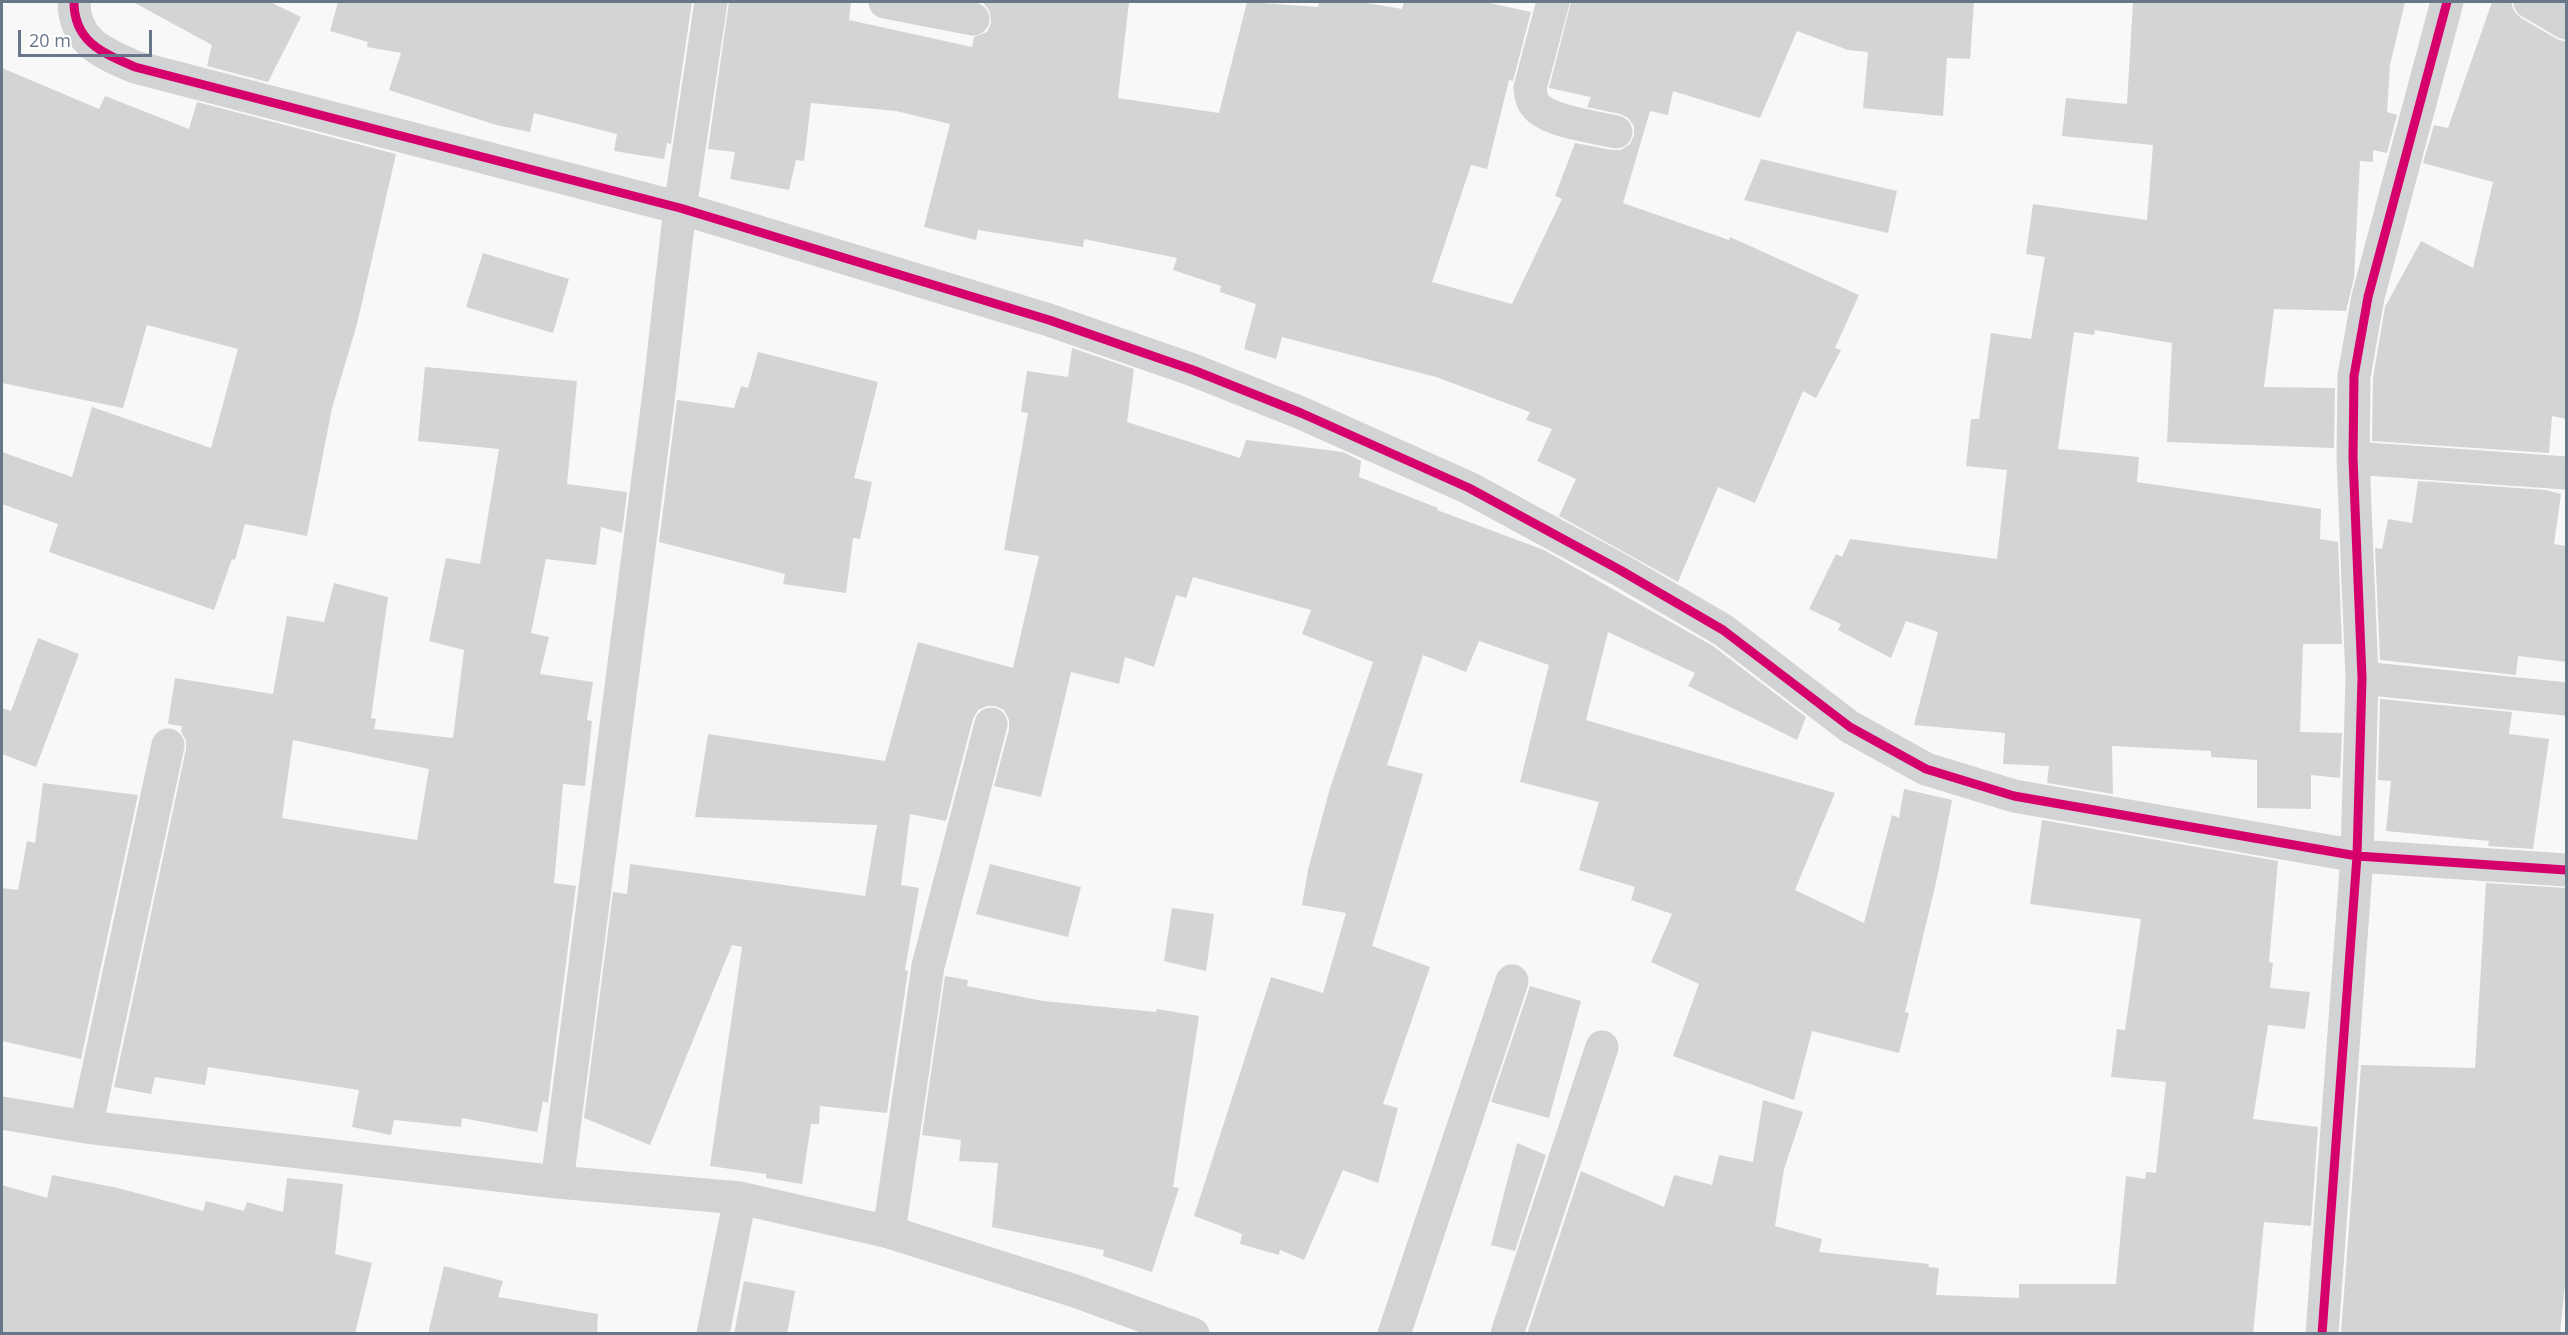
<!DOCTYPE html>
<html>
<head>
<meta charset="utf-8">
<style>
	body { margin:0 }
	#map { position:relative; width:2568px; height:1335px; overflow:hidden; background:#f8f8f8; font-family:"Open Sans",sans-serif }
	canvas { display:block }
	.frame { position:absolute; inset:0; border:3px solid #677689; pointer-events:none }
	.scale { position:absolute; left:18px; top:30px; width:134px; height:27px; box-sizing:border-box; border:3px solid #677689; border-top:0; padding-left:8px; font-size:18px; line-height:21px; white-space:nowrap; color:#677689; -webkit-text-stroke:4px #fff; paint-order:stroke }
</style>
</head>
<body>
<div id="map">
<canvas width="2568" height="1335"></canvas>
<div class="frame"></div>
<div class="scale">20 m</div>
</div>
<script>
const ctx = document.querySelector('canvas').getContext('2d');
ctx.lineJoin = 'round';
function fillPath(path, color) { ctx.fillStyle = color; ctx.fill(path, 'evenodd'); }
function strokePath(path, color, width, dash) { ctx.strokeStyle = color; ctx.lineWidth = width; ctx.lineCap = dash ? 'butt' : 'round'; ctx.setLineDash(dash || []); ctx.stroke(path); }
fillPath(new Path2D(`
	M133,2h137l31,15 -33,65 -61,-16 5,-21z
	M338,2h354l-21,142 -4,-1 -3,16 -50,-8 3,-17 -83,-21 -4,19 -34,-7 -107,-35 12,-37 -34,-6 1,-5 -38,-11z
	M729,2h122l-2,18 123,27 2,-10 13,-5 4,-9 -1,-11 -7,-10h146l-11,96 101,15 28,-111 71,5 1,-5h42l41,7 2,-7h81l46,10 -18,69 -4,-1 -22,89 -16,-4 -39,117 80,22 50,-105 -7,-3 20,-53 37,7h9l9,-6 4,-9v-9l-6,-8 -8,-4 -33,-7 4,-10 -42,-9 22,-86h403l-4,57 -23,-1 -4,58 -80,-8 5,-56 -20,-2 -51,-19 -37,87 -87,-27 -5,24 -18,-4 -27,92 106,37 1,-3 129,58 -24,53 6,2 -25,48 -13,-7 -48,112 -37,-16 -40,95 -119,-66 17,-37 -39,-18 15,-32 -26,-9 4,-8 -94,-35 -154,-40 -6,22 -32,-10 12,-45 -36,-12 1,-6 -48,-16 4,-12 -93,-19 -1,8 -105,-17 -2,10 -52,-13 26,-103 -54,-13 -85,-8 -7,58 -8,-1 -7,30 -59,-11 5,-27 -27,-3z
	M2133,2h272l-15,63 -3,47 10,3 -10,38 -14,-3v12l-13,-1 -6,117 -8,33 -72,-2 -10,78 71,1 -1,60 -167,-6 5,-99 -77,-13 -1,5 -20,-3 -16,117 81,8 -2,25 184,27 -1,30 18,3 4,102h-39l-3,88 42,1 -2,45 -29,-3v34l-54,-1v-48l-46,-3v-6l-99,-5 1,48 -66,-11 2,-17 -46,-2 2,-31 -91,-8 24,-93 -32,-11 -15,37 -53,-28 3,-6 -32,-15 27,-55 6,3 8,-18 147,20 10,-89 -41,-4 5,-47h8l12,-86 40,6 14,-82 -19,-3 7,-50 114,16 6,-75 -91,-9 4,-38 61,6z
	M2492,2h19l3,9 7,7 36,21 9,3v377l-14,-3 -3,37 -177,-12 1,-63 12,-71 36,-66 52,27 20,-86 -70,-19 11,-38 14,3z
	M2,68l97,41 6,-13 84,33 8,-27 199,52 -39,170 -25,84 -25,128 -62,-12 -10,36 -3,-1 -18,51 -165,-58 9,-28 -56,-20v-52l70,25 20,-70 119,41 27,-99 -91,-24 -24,83 -121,-25z
	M1761,159l136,32 -9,42 -144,-33z
	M483,253l86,26 -16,54 -87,-26z
	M1072,348l62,21 -7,53 113,36 6,-18 97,12 18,9 -2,16 79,31 -1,2 107,40 169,96 93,71 -9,23 -109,-54 7,-13 -87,-41 -22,88 249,73 -40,97 69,33 28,-108 7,3 5,-29 48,11 -15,78 -32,134 4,1 -10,40 -87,-22 -18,69 -121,-44 26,-72 -48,-22 21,-48 -41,-14 4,-13 -56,-17 20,-68 -79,-20 29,-117 -70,-24 -13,31 -43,-17 -36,110 36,9 -51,172 58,21 -47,137 15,4 -20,75 -35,-13 -39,90 -24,-10 -1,5 -39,-11 2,-10 -48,-18 77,-239 52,16 23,-80 -44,-8 6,-35 22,-82 43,-126 -71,-28 9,-24 -118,-33 -7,21 -10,-3 -22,72 -29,-10 -6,27 -48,-12 -30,125 -47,-11 15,-57v-9l-5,-10 -9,-4h-8l-9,4 -5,9 -27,102 -36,-7 -9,71 18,3 -14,82 3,1 -21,142 -67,-7 -1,18h-8l-9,60 -36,-6v-4l-56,-8 32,-219 -10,-2 -82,200 -66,-27 29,-226 14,2 3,-30 235,32 12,-71 -182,-8 13,-83 177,27 33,-119 95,26 26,-112 -35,-6 24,-137 -7,-1 6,-41 41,6z
	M758,352l120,30 -24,96 18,4 -12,57 -7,-1 -7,55 -63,-9 2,-10 -126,-32 18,-142 57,8 7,-22 7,2z
	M425,367l152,14 -10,103 60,8 -5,41 -21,-6 -5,38 -50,-6 -15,74 18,4 -9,37 53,8 -6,38 5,1 -7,65 -22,-2 -9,99 22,3 -28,217 -5,-2 -6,31 -75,-14 -1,9 -67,-7 -3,15 -39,-8 7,-37 -151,-23 -3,18 -50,-8 -4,17 -37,-7 72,-338v-9l-5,-8 1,-6 -14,-2 7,-46 98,16 14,-78 37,6 10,-39 54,14 -17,121 5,1 -2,10 79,9 11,-88 -35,-9 17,-83 34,6 19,-115 -81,-8zM293,740l136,29 -12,71 -135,-22z
	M2418,481l128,9 15,4 -7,50 12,2v116l-48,-6 -2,19 -136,-15 -5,-112 7,1 6,-30 24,4z
	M38,638l41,16 -43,113 -34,-13v-46l9,3z
	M2380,699l132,13 -3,22 40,5 -16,110 -45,-3 1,-5 -103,-10 5,-50 -13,-1z
	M43,783l95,12 -57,264 -79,-18v-153l16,2 9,-49 8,2z
	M2042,820l236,41 -9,101 4,1 -3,25 40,4 -5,37 -37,-4 -15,94 65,8 -7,99 -47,-4 -11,112h-726l54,-163 83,36 10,-32 38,10 7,-30 34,7 10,-62 40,12 -19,57 -9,57 47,13 -3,13 110,12 -1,3 11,1 -3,27 83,3v-14h97l10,-108 19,3 1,-7 10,1 10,-91 -55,-5 6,-48 8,1 16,-111 -111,-15z
	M990,864l91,23 -13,50 -92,-23z
	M2486,883l80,5v387l-6,59h-219l20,-269 114,3z
	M1172,908l42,6 -8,57 -42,-10z
	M945,976l23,4 -1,6 76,15 113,11 1,-3 42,7 -26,171 6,1 -27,84 -49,-16 1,-6 -112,-23 6,-64 -39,-2 2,-21 -39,-5z
	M1530,986l51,15 -32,117 -58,-16z
	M1517,1143l29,12 -31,96 -24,-6z
	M52,1175l66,13 85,23 3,-10 38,10 3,-9 36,10 4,-34 56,6 -8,70 37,9 -17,71h-353v-149l45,13z
	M444,1266l59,15 -5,16 100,17 -1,20h-169z
	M744,1281l51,10 -8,43h-53z`), '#d3d4d5');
strokePath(new Path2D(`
	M74,2c0,40 29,51 61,65l545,141 369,112 144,50 108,43 168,75 151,82 103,60 127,97 76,42 88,27 343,60 209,14
	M885,2l88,17
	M1553,2l-23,86c1,9 2,15 9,21 15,13 56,18 77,23
	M2530,2l36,21
	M2353,458l213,15
	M2362,678l204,21
	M2,1113l84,14 471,55 183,16 149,34 186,59 118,43
	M86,1127l82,-382
	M557,1182l102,-789 21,-185 31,-206
	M889,1232l39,-266 63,-242
	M713,1334l27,-136
	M1394,1334l118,-353
	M1507,1334l95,-287
	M2322,1334l35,-478 5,-178 -9,-220 1,-82 14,-79 79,-295`), '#d2d3d4', 33);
strokePath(new Path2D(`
	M74,2c0,40 29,51 61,65l545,141 369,112 144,50 108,43 168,75 151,82 103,60 127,97 76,42 88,27 343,60 209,14
	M2322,1334l35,-478 5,-178 -9,-220 1,-82 14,-79 79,-295`), '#d6006c', 9);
</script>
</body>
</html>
